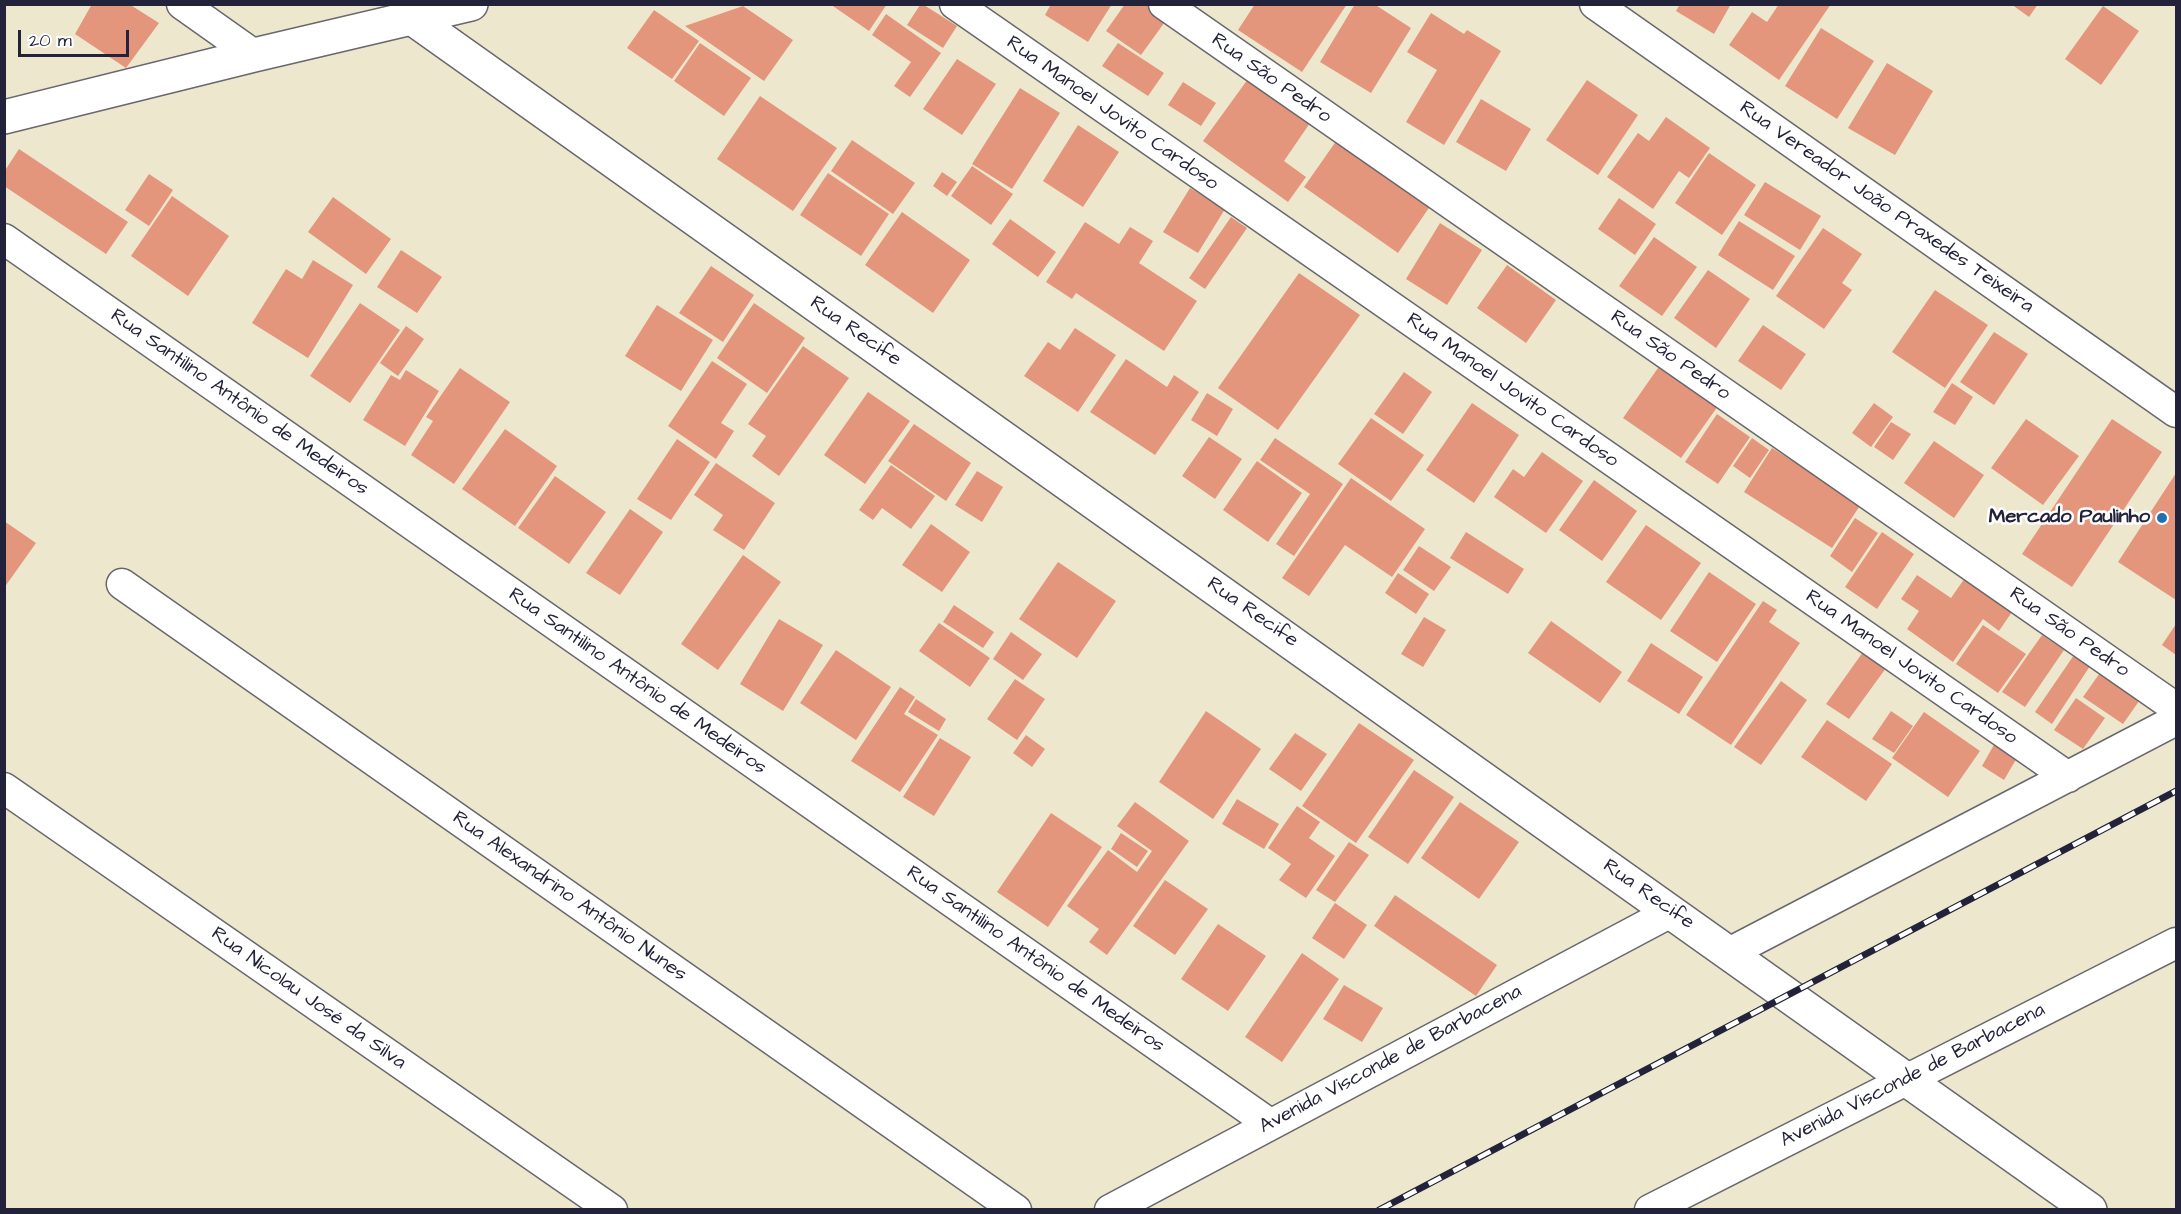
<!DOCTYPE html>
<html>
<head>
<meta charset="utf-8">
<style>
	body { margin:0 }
	#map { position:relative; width:2181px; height:1214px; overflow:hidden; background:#ede8cd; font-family:"Architects Daughter",sans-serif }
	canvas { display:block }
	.frame { position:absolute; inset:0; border:6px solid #22223b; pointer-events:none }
	.scale { position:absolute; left:18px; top:30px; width:111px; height:27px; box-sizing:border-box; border:3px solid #22223b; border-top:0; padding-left:8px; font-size:18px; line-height:21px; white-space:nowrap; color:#22223b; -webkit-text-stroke:4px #fff; paint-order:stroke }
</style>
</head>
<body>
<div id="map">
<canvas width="2181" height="1214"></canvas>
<div class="frame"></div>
<div class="scale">20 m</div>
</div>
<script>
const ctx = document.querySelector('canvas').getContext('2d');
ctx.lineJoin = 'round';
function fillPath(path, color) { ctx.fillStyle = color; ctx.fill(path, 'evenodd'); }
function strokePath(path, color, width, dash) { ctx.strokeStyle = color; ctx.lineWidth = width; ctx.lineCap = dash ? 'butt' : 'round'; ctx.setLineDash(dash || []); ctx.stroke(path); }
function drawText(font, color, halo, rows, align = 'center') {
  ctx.font = font + ' "Architects Daughter",sans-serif'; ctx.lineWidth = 5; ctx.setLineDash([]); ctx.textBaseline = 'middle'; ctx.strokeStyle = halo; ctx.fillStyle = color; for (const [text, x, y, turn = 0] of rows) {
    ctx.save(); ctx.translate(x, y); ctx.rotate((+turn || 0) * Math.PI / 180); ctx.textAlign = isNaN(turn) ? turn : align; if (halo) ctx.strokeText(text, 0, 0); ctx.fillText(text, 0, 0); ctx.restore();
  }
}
fillPath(new Path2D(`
	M92,4h37l30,19 -33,45 -51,-34z
	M830,4h57l-18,27z
	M1051,4h61l-24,38 -43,-27z
	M1125,4h21l21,15 -26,36 -35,-24z
	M1255,4h92l-45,68 -64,-42z
	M1355,4h19l37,24 -40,65 -51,-31z
	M1680,4h51l-17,30 -38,-23z
	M1779,4h52l-52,76 -50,-35 23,-33 15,10z
	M2011,4h27l-9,13z
	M920,5h4l33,21 -14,22 -36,-23z
	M743,6l50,34 -29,41 -79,-55z
	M2103,6l36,25 -38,54 -36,-26z
	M654,10l45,31 -27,38 -45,-31z
	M1431,13l33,21 3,-4 34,21 -57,94 -38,-23 31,-52 -30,-18z
	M886,14l55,39 -31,44 -16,-11 17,-24 -39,-27z
	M1821,28l53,33 -37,58 -52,-33z
	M700,43l51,35 -27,38 -50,-35z
	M1118,43l46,30 -16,23 -46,-30z
	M957,59l39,25 -34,51 -39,-26z
	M1887,63l46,28 -38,64 -47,-27z
	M1248,79l62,44 -26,38 22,16 -18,25 -85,-61z
	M1587,80l51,35 -40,60 -52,-35z
	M1183,82l33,21 -15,23 -33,-21z
	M1020,88l40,25 -48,76 -40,-25z
	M760,96l77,52 -44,63 -76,-52z
	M1481,99l50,30 -25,42 -50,-29z
	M1666,117l44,31 -21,30 -10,-7 -26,38 -46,-32 31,-44 11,8z
	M1078,125l41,27 -36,55 -40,-26z
	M1339,137l94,65 -35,51 -94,-66z
	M852,140l63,43 -22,31 -62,-43z
	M19,149l109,73 -22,32 -102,-68v-14z
	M1709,153l47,32 -34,50 -47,-32z
	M972,166l41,28 -22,31 -40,-29z
	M942,172l15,10 -10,14 -14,-10z
	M828,173l61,41 -28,42 -61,-41z
	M149,174l24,16 -24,36 -24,-16z
	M1765,182l56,34 -21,34 -56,-35z
	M1190,188l35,21 -27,44 -35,-21z
	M172,196l57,40 -41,60 -57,-40z
	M333,197l58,42 -25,35 -58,-42z
	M1619,198l37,26 -21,31 -37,-26z
	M902,212l68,48 -37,53 -68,-48z
	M1231,217l16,11 -42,61 -16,-11z
	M1010,219l46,33 -18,25 -46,-33z
	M1739,221l56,35 -22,34 -55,-35z
	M1085,222l34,22 11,-17 23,14 -14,22 58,38 -33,50 -88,-58 -4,6 -26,-17z
	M1440,223l42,27 -35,55 -41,-26z
	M1823,228l39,26 -20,29 10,7 -28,39 -48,-33z
	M1654,237l43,30 -35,49 -43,-30z
	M401,250l41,27 -25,36 -40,-26z
	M313,260l40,25 -45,73 -56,-35 34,-54 16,10z
	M1507,265l49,35 -30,43 -49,-35z
	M711,266l43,29 -31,47 -44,-29z
	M1708,270l42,29 -34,49 -42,-30z
	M1299,273l61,42 -82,115 -60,-42z
	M1935,290l53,35 -43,63 -53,-36z
	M360,303l40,27 -50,73 -40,-27z
	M754,303l51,35 -38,55 -50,-35z
	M657,305l56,35 -32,51 -56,-35z
	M1763,325l43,29 -25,36 -43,-29z
	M406,326l18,13 -26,37 -18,-13z
	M1075,328l41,27 -38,57 -54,-36 24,-34 12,8z
	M1994,332l34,22 -34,51 -34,-23z
	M803,346l46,32 -70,98 -27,-20 14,-20 -18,-12z
	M1665,358l58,41 -42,59 -58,-40z
	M1126,359l41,28 7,-12 25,17 -44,63 -65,-43z
	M712,361l35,23 -26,39 13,8 -18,28 -48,-33z
	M460,368l50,34 -56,82 -43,-29 22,-34 -7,-4z
	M406,370l33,21 -34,55 -42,-26 28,-45 9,5z
	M1404,372l28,20 -29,42 -29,-20z
	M1952,383l21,14 -18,28 -22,-13z
	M868,392l42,29 -45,63 -41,-29z
	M1207,393l26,16 -16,27 -26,-16z
	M1472,403l47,32 -45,68 -48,-33z
	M1874,403l19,14 -22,30 -19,-14z
	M1717,414l33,23 -32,47 -33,-22z
	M1371,418l53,37 -33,46 -53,-37z
	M2026,419l53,37 -36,49 -52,-37z
	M2112,419l50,33 -90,135 -50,-33z
	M1891,422l20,12 -18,26 -19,-13z
	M914,424l57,39 -25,38 -58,-40z
	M505,429l52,37 -42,60 -53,-37z
	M1209,437l33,22 -27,40 -33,-23z
	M1275,438l68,46 -49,72 -18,-12 34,-50 -50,-34z
	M1752,438l17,12 -19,28 -17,-12z
	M677,439l33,23 -39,58 -34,-21z
	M1934,441l50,34 -30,43 -50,-35z
	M1772,448l89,56 -29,44 -88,-56z
	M1542,452l41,29 -37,52 -52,-36 19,-28 11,8z
	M1257,461l45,32 -34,49 -45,-32z
	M716,463l59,40 -31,47 -31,-20 10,-15 -29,-20z
	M891,465l44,31 -24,33 -29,-21 -9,12 -14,-10z
	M977,471l26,16 -21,35 -27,-17z
	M2176,473v127l-58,-38z
	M555,476l51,36 -37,52 -51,-36z
	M1351,478l74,51 -33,48 -47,-32 -36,51 -27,-18z
	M1594,480l43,31 -35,50 -43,-31z
	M630,509l33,23 -43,63 -34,-22z
	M1855,518l23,15 -26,39 -22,-16z
	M4,521l32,22 -32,45z
	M931,524l39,28 -28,40 -40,-27z
	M1646,525l55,38 -40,57 -55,-38z
	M1466,532l58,37 -16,25 -58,-36z
	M1882,532l32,22 -37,55 -32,-22z
	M1419,546l32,21 -17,24 -31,-21z
	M743,555l38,27 -63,88 -37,-26z
	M1058,562l58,39 -39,57 -58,-39z
	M1709,572l47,32 -39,58 -47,-31z
	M1969,572l47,34 -17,25 -16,-12 -30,43 -46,-33 12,-18 -18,-12 16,-24 34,23z
	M1398,573l31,21 -13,20 -31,-21z
	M1763,601l14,9 -8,12 31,21 -69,102 -45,-30z
	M954,605l40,27 -11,16 -40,-26z
	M1424,617l22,13 -23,37 -22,-13z
	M779,619l44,26 -40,66 -43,-27z
	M1551,621l71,51 -22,31 -72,-50z
	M939,623l51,35 -20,29 -51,-36z
	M2176,624v31l-14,-10z
	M1983,625l43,29 -28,39 -42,-29z
	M1011,632l31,22 -19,26 -30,-21z
	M2042,635l22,15 -39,57 -23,-15z
	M1651,643l52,34 -24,37 -52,-33z
	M836,650l55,37 -35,53 -56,-37z
	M1863,652l23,16 -37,51 -23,-15z
	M2074,655l16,11 -38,58 -17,-12z
	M2104,667l40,27 -21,30 -40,-27z
	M1015,679l30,20 -28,41 -30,-21z
	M1781,681l26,19 -46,65 -27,-18z
	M900,687l15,10 -11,17 34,21 -38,57 -49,-31z
	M2076,698l29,20 -22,31 -29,-19z
	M916,699l30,20 -7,12 -31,-19z
	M1206,711l55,38 -48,70 -54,-37z
	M1891,711l22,15 -19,27 -22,-14z
	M1924,712l56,39 -32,46 -56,-39z
	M1827,720l65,44 -26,37 -65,-44z
	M1359,723l55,37 -58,83 -54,-37z
	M1295,733l32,21 -26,37 -32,-22z
	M1026,735l19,14 -13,18 -19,-14z
	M940,738l31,19 -37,59 -31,-19z
	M1995,743l23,13 -14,24 -22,-14z
	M1414,770l40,27 -46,67 -40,-27z
	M1237,799l42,25 -15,25 -42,-25z
	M1135,802l54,39 -82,114 -18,-13 10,-13 -32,-23 41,-56 29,22 15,-21 -35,-25z
	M1460,802l59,40 -40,57 -58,-41z
	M1297,806l23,16 -11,16 26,18 -29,42 -27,-18 12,-16 -23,-16z
	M1051,813l51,34 -54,80 -51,-35z
	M1121,833l27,18 -11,16 -26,-18z
	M1349,842l20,13 -34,47 -19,-12z
	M1165,880l43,29 -33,46 -42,-29z
	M1395,895l102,70 -21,31 -102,-70z
	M1335,903l32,22 -23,34 -32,-21z
	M1218,924l48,32 -38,55 -47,-32z
	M1302,953l37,26 -57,83 -37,-25z
	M1344,985l39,23 -21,34 -39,-23z`), '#e3967c');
const street = new Path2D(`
	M182,4l72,51
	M955,4l1113,773
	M1164,4l1012,704
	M1595,4l581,408
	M4,239l1266,885
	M122,584l894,626
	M4,788l608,422
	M1729,953l447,-233
	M1110,1210l561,-298
	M1650,1210l526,-267`);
const secondary = new Path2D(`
	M412,18l1678,1192
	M4,117l250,-62 217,-51`);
strokePath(street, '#69676e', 33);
strokePath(secondary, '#69676e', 36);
strokePath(street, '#fff', 30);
strokePath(secondary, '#fff', 33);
const rail = new Path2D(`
	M1379,1210l797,-419`);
strokePath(rail, '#22223b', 7);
strokePath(rail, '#fff', 4.5, [14]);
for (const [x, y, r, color] of [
	[2162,518,6,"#1f6fb2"]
]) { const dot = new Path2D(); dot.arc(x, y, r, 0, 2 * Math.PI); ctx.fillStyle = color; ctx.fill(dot); strokePath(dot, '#fff', 2); }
drawText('20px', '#22223b', '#fff', [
	["Rua São Pedro",1271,79,35],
	["Rua Manoel Jovito Cardoso",1112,114,35],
	["Rua Vereador João Praxedes Teixeira",1886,208,35],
	["Rua Recife",855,332,35],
	["Rua São Pedro",1670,356,35],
	["Rua Manoel Jovito Cardoso",1512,391,35],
	["Rua Santilino Antônio de Medeiros",239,403,35],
	["Rua Recife",1252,613,35],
	["Rua São Pedro",2069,633,35],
	["Rua Manoel Jovito Cardoso",1911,668,35],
	["Rua Santilino Antônio de Medeiros",637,682,35],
	["Rua Recife",1648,895,35],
	["Rua Alexandrino Antônio Nunes",569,897,35],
	["Rua Santilino Antônio de Medeiros",1035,960,35],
	["Rua Nicolau José da Silva",308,999,35],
	["Avenida Visconde de Barbacena",1391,1060,-28],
	["Avenida Visconde de Barbacena",1913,1076,-27]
]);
drawText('bold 20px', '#22223b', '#fff', [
	["Mercado Paulinho",2150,518]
], 'right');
</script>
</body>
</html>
